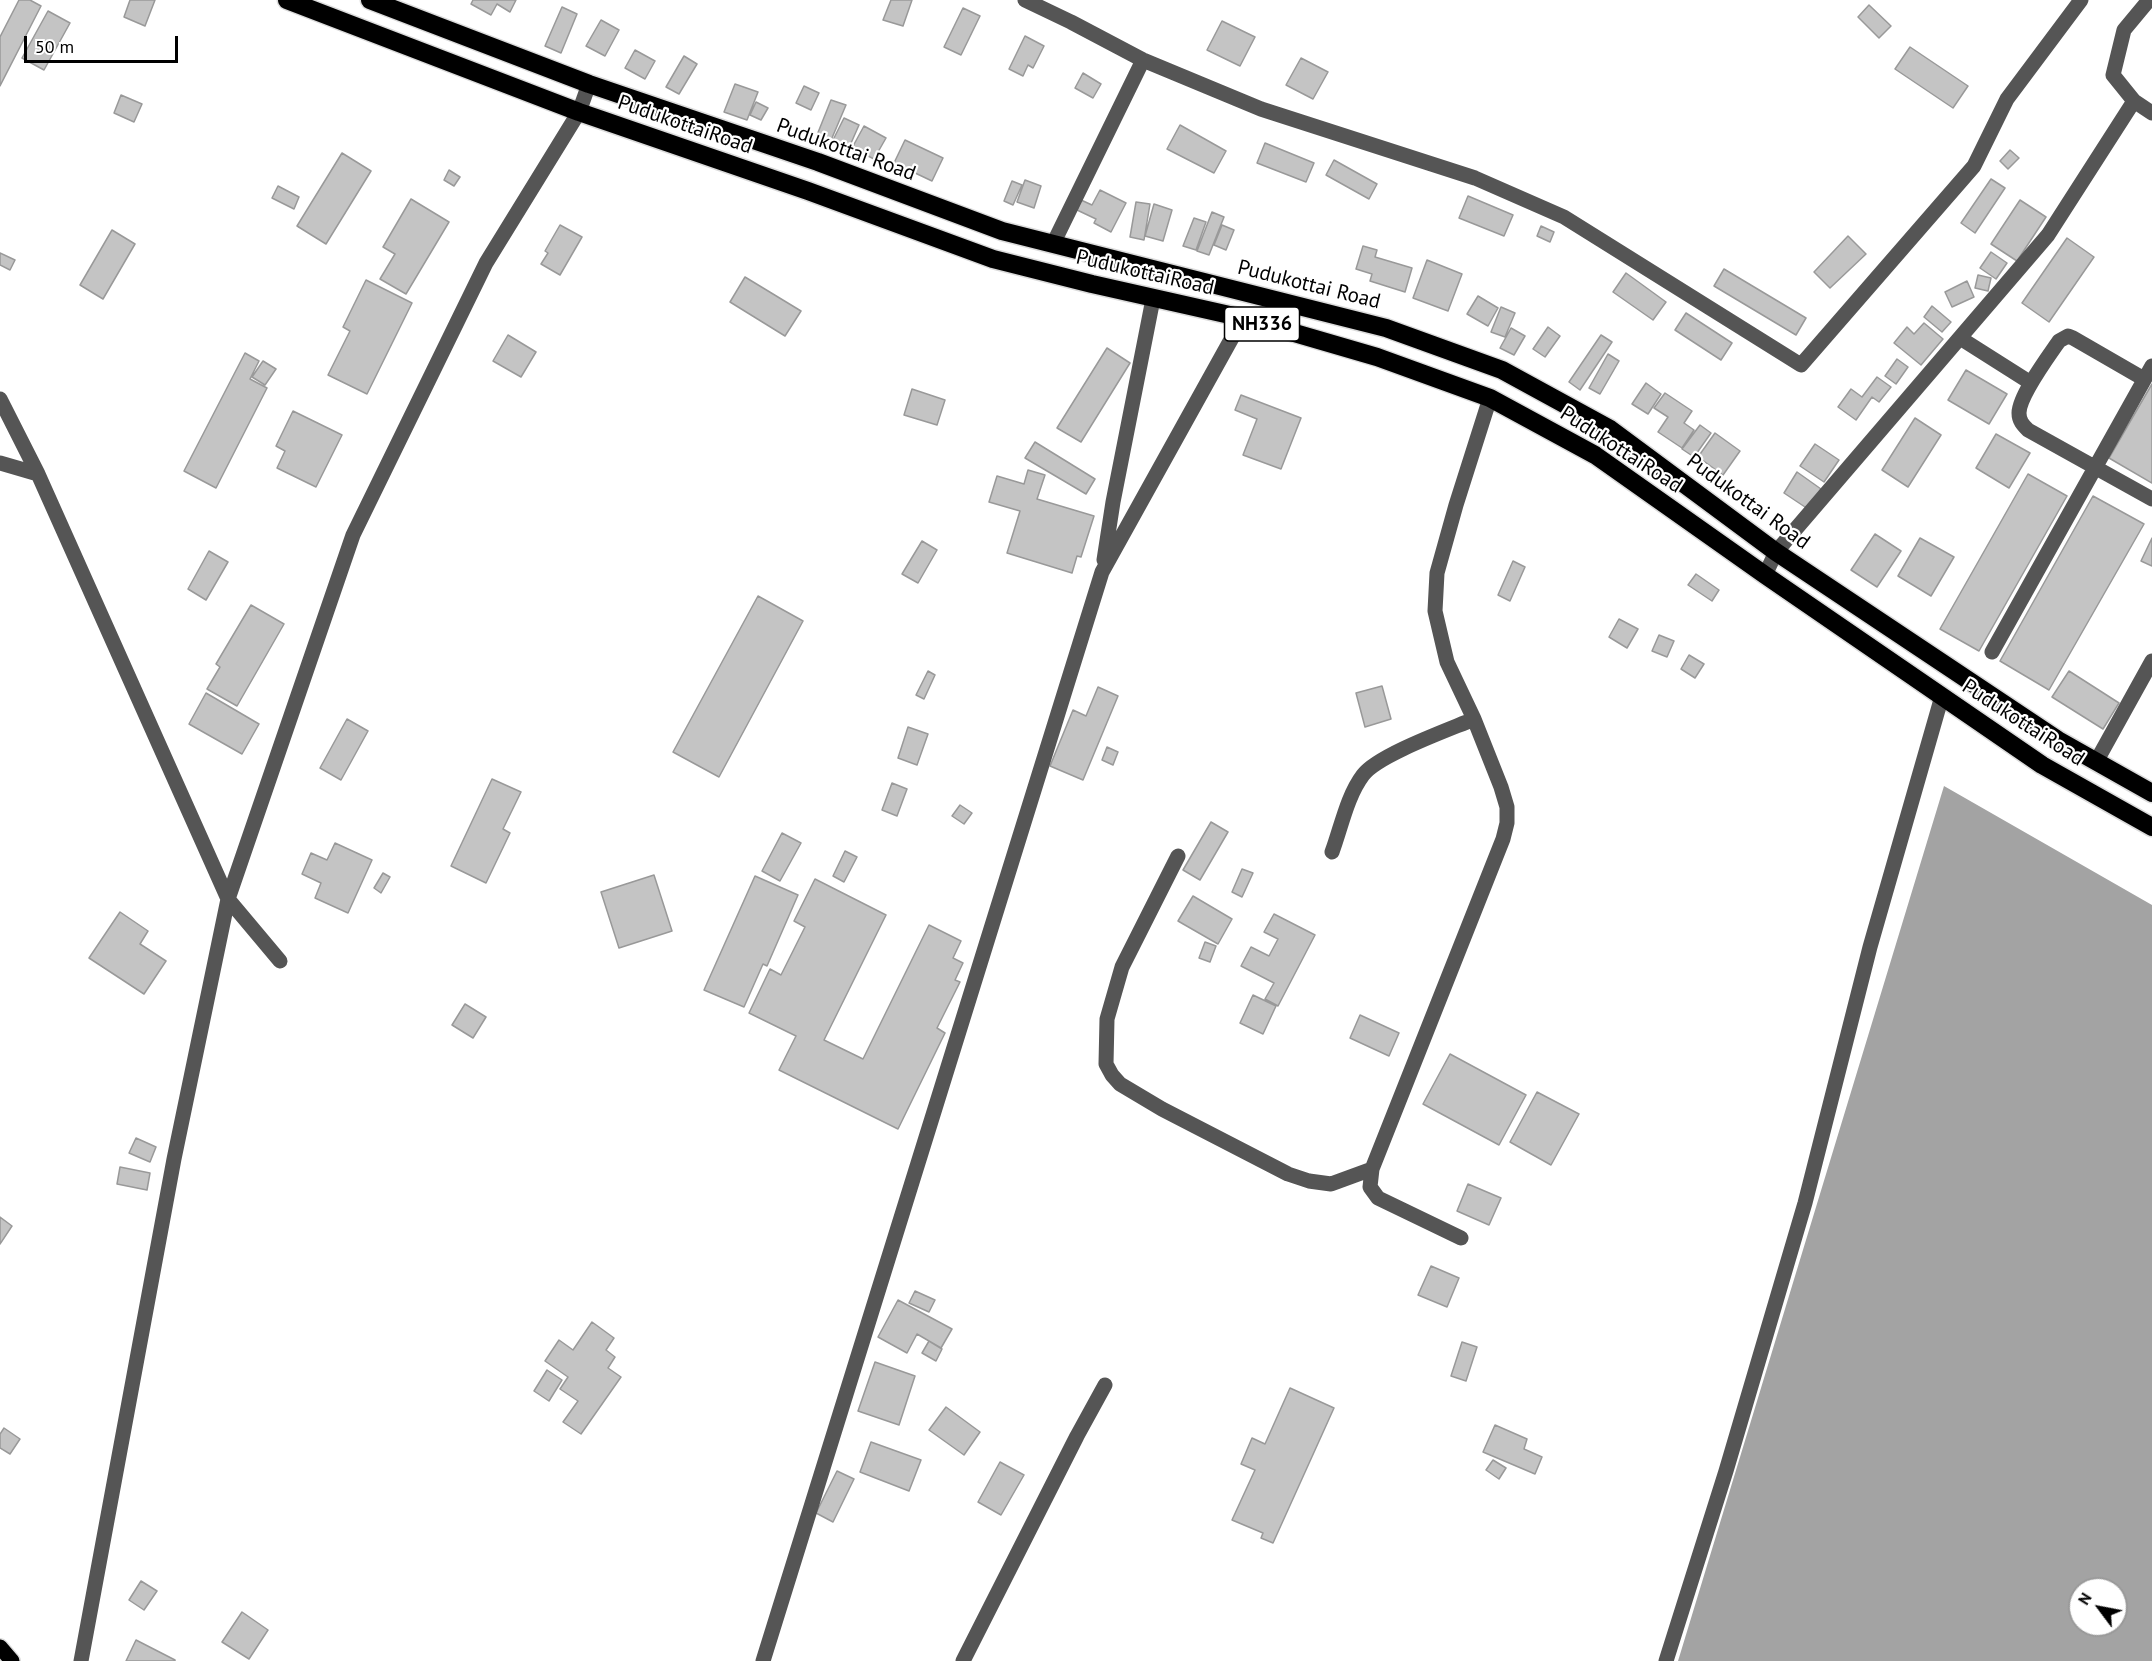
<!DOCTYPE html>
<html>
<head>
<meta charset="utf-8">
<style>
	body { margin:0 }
	#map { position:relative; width:2152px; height:1661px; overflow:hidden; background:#fff; font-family:"PT Sans",sans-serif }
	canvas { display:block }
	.north { position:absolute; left:2068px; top:1577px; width:60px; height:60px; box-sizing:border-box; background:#fff; border:2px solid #999; border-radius:50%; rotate:302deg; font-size:16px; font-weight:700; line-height:24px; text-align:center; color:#000 }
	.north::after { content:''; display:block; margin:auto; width:21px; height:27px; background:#000; clip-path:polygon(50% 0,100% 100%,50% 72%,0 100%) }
	.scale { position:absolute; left:24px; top:36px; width:154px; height:27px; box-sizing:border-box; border:3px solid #000; border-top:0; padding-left:8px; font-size:18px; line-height:21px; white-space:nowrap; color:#000; -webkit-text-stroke:4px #fff; paint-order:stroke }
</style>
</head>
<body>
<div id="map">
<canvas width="2152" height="1661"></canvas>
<div class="north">N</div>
<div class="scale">50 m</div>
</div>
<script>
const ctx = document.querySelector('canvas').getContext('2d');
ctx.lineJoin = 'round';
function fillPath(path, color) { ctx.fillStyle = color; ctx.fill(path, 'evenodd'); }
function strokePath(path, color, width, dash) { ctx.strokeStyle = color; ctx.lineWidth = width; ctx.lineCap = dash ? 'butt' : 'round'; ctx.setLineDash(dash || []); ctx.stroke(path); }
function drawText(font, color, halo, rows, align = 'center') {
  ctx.font = font + ' "PT Sans",sans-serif'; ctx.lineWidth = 4.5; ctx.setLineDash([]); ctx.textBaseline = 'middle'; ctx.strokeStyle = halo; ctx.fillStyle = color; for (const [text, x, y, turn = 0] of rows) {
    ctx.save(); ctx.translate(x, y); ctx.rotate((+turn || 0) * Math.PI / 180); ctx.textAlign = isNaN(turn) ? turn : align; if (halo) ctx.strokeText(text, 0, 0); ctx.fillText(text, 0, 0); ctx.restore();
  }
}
fillPath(new Path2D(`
	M1944,786l208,119v756h-474zM2080,1589h36v36h-36z`), '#a3a3a3');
const building = new Path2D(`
	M19,0h11l11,6 -41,80v-49z
	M130,0h25l-10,26 -21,-9z
	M473,0h43l-6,12 -13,-8 -6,11 -20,-11z
	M891,0h21l-9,26 -20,-6z
	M1869,5l22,21 -12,12 -21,-21z
	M562,7l15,7 -16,39 -16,-7z
	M963,8l17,8 -19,39 -17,-8z
	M48,11l22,12 -26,47 -22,-12z
	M601,20l18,10 -14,26 -19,-10z
	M1222,21l33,16 -15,29 -33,-16z
	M1025,36l19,10 -11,22 -5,-3 -5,11 -14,-7z
	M1910,47l58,39 -15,22 -58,-39z
	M635,50l20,11 -10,18 -20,-11z
	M684,56l13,8 -18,30 -13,-7z
	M1301,58l27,14 -15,27 -27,-14z
	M1083,73l18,11 -8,14 -18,-10z
	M735,84l23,8 -11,28 -23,-8z
	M804,86l15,7 -8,17 -15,-7z
	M121,95l21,9 -8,18 -20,-9z
	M831,100l15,5 -17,40 -14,-5z
	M756,102l12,6 -7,12 -11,-5z
	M844,118l15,7 -11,25 -16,-8z
	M1180,125l46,26 -12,22 -47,-24z
	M864,126l22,12 -12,21 -22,-11z
	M905,140l38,18 -11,23 -38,-18z
	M1265,143l49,20 -8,19 -49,-19z
	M2010,150l9,8 -11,11 -8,-8z
	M342,153l29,18 -45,73 -29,-18z
	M1334,160l43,24 -8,15 -43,-24z
	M449,170l11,7 -6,9 -10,-6z
	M1991,179l14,9 -30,45 -14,-10z
	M1025,180l16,6 -7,22 -17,-6z
	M1012,181l10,4 -9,20 -9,-4z
	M278,186l21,11 -5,12 -22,-11z
	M1100,190l26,13 -15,29 -17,-9 2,-4 -19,-9 4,-10 11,5z
	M1468,196l45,19 -9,21 -45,-18z
	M411,199l38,23 -43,72 -26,-15 15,-25 -12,-7z
	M2020,200l26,17 -29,44 -26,-17z
	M1136,202l14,2 -6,36 -14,-3z
	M1154,204l18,6 -9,31 -18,-5z
	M1212,212l12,5 -15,38 -12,-4z
	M1194,218l12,4 -10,28 -13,-4z
	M560,225l22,12 -22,38 -19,-11 7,-11 -3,-2z
	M1222,225l12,5 -8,20 -12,-5z
	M1541,226l13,6 -4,10 -13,-6z
	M112,230l23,14 -32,55 -23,-14z
	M1848,236l18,18 -36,34 -16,-16z
	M2067,238l27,19 -45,65 -27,-19z
	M1363,246l14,4 -2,7 37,11 -7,24 -35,-11 2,-7 -16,-5z
	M1991,252l16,11 -11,16 -16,-11z
	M0,253l15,7 -5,10 -10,-5z
	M1427,260l35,14 -14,37 -35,-13z
	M1724,269l82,49 -10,17 -82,-49z
	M1626,273l40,29 -13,18 -40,-28z
	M1978,275l13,3 -3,13 -13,-3z
	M745,277l56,34 -16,25 -55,-34z
	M366,280l46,23 -45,91 -39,-19 22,-44 -7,-4z
	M1967,281l7,16 -22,10 -7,-15z
	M1478,296l20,12 -10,18 -21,-12z
	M1932,306l19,16 -9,10 -18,-15z
	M1501,307l14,6 -10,24 -14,-5z
	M1686,313l46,30 -11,17 -46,-30z
	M1924,323l19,16 -22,26 -27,-22 13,-16 7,7z
	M1548,327l12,9 -15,21 -12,-8z
	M1511,328l14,8 -11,19 -14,-7z
	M508,335l28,17 -15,25 -28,-16z
	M1601,335l11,7 -32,48 -11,-8z
	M1107,348l23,15 -49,79 -24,-14z
	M245,353l14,8 -9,18 17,9 -51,100 -32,-17z
	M1608,354l11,7 -19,33 -11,-6z
	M1897,359l11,8 -12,17 -11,-8z
	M263,361l13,8 -11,16 -13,-8z
	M1966,370l41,24 -18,30 -41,-24z
	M1877,377l14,10 -12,15 -7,-5 -16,23 -18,-13 13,-18 11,8z
	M1646,383l15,11 -13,20 -16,-10z
	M2152,384v99l-43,-25z
	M912,389l33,11 -8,25 -33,-10z
	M1665,393l27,18 -8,12 10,7 -12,18 -24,-16 10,-15 -14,-9z
	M1241,395l60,23 -20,51 -38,-14 14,-36 -22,-9z
	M293,411l49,24 -26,52 -39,-19 8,-17 -9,-5z
	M1915,418l26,17 -33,52 -26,-17z
	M1700,425l11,8 -17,24 -12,-8z
	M1715,433l25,18 -17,24 -25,-18z
	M1996,434l34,19 -21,35 -33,-20z
	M1035,442l60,37 -9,15 -61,-36z
	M1815,444l24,16 -15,22 -24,-16z
	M1028,470l17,5 -8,24 57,17 -13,41 -4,-1 -5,17 -65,-20 13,-42 -31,-9 8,-26 27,8z
	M1797,472l24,17 -13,20 -24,-16z
	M2028,474l39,22 -88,155 -39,-22z
	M2093,496l51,28 -95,166 -49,-29z
	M1875,534l26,17 -24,36 -26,-17z
	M1920,538l34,19 -23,39 -33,-20z
	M2152,538v28l-11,-5z
	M922,541l15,9 -19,33 -16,-9z
	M209,551l19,11 -22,38 -18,-11z
	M1513,561l12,6 -15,34 -12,-6z
	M1696,574l23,16 -7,11 -24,-16z
	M758,596l45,25 -84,156 -46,-25z
	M251,605l33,19 -47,82 -30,-17 13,-22 -4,-3z
	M1619,619l19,10 -11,19 -18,-11z
	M1659,635l15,6 -7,16 -15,-6z
	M1689,655l15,9 -9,14 -14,-9z
	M928,671l7,4 -11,24 -8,-4z
	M2069,671l50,32 -16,26 -51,-32z
	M1382,686l9,33 -26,8 -9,-34z
	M1098,687l20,9 -35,84 -33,-14 23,-56 13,6z
	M206,693l53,31 -17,30 -53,-30z
	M347,719l21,12 -27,49 -21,-12z
	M908,727l20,7 -11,31 -19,-7z
	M1107,747l11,5 -5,13 -11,-5z
	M492,779l29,13 -18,37 7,4 -24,50 -35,-17z
	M892,783l15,6 -10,27 -15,-6z
	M960,805l12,8 -8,11 -12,-8z
	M1211,822l17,10 -28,48 -17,-10z
	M782,833l19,10 -21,38 -18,-10z
	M335,843l37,17 -24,53 -33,-15 6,-15 -19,-9 9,-21 16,7z
	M845,851l12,6 -13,25 -11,-6z
	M1242,869l11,4 -11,24 -10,-5z
	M383,873l7,4 -9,16 -7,-5z
	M654,875l18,56 -53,17 -18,-56z
	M755,876l43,19 -31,71 -4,-2 -19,43 -40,-17z
	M815,879l71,36 -62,125 39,19 66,-134 32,16 -8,17 10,5 -8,17 5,2 -23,46 8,5 -47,96 -119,-59 17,-34 -47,-23 21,-44 11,6 24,-48 -11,-6z
	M1193,896l39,23 -14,25 -40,-23z
	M120,912l28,19 -8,13 26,17 -22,33 -55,-36z
	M1274,914l41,21 -37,71 -13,-7 9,-16 -33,-17 10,-19 18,9 9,-17 -14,-7z
	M1205,942l11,4 -6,16 -11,-4z
	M1253,995l23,11 -13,28 -23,-11z
	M465,1004l21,13 -13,21 -21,-13z
	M1360,1015l39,18 -10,23 -39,-18z
	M1450,1054l76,41 -27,50 -76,-41z
	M1537,1092l42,22 -28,51 -41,-23z
	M136,1138l20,9 -6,15 -21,-9z
	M120,1167l30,6 -3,17 -30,-6z
	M1468,1184l33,14 -12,27 -32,-14z
	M0,1217l12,9 -12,18z
	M1431,1266l28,12 -12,29 -29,-12z
	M915,1291l20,9 -6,12 -20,-9z
	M898,1300l54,29 -11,19 -24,-14 -10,19 -29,-16z
	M592,1322l22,16 -8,12 9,7 -7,11 13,9 -40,57 -18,-12 15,-21 -18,-12 8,-12 -23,-16 14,-21 14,10z
	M929,1341l13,8 -6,12 -14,-8z
	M1462,1342l15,5 -11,34 -15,-5z
	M875,1362l40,14 -16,49 -41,-14z
	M547,1370l15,10 -13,21 -15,-10z
	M1290,1388l44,20 -61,135 -12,-5 2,-5 -31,-13 23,-50 -14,-6 11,-26 13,6z
	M946,1407l34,25 -16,23 -35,-25z
	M1495,1425l32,14 -3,10 18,8 -7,17 -52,-22z
	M4,1428l16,11 -10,15 -10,-6v-14z
	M871,1442l50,18 -12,31 -49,-19z
	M1493,1460l13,8 -7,11 -13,-9z
	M1000,1462l24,13 -23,40 -23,-13z
	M837,1471l17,8 -21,43 -17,-9z
	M141,1581l16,10 -13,19 -15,-10z
	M242,1612l26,18 -19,29 -27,-17z
	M136,1640l39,20v1h-49z`);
fillPath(building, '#c4c4c4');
strokePath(building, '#999', 1.5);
const major = new Path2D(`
	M0,1647l12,14`);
const highway = new Path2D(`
	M287,0l292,112 229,79 185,68 99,25 151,34 134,39 113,41 105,57 170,120 277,190 110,62
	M370,0l219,84 229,78 184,69 384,97 116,42 108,59 166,123 282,188 94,53`);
strokePath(major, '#dbdbdb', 18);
strokePath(highway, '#dbdbdb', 21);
strokePath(new Path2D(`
	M1025,0l46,22 72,38 118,49 214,69 89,39 237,148 173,-199 33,-67 74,-99
	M2134,101l18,12
	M1053,244l90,-184
	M1960,338l71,45
	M2144,379l-71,-41 -5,-2 -9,5c-11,16 -40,55 -40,72 0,8 4,12 9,17l124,69
	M0,399l38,75 190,425 52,62
	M0,463l38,11
	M1104,560l9,-58 40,-203
	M1765,575l11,-23 272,-317 86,-134 -21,-26 11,-45 25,-30
	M1992,652l160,-286
	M2096,762l56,-101
	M1332,852c9,-24 15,-56 31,-77 15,-20 85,-45 111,-56
	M1178,856l-56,111 -15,52 -1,45 6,11 8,9 42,25 126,65 21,7 22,3 41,-15
	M1461,1238l-83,-40 -8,-11 2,-18 131,-330 4,-16v-16l-6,-20 -27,-68 -27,-57 -12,-51 2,-38 19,-68 34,-107
	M81,1661l93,-502 54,-260 125,-364 133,-272 93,-151 10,-28
	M763,1661l339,-1089 141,-254
	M963,1661l114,-225 28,-51
	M1666,1661l60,-190 79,-268 65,-256 72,-251`), '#555', 15);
strokePath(major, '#000', 15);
strokePath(highway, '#000', 18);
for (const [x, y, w] of [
	[1262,324,75]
]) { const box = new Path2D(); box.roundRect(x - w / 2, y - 17, w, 34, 4.5); ctx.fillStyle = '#fff'; ctx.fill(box); strokePath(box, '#000', 1.5); }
drawText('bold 20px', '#000', null, [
	["NH336",1262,324]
]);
drawText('21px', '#000', '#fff', [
	["PudukottaiRoad",685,125,19],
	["Pudukottai Road",846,150,20],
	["PudukottaiRoad",1145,273,13],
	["Pudukottai Road",1309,285,14],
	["PudukottaiRoad",1621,450,33],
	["Pudukottai Road",1748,502,36],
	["PudukottaiRoad",2023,723,33]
]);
</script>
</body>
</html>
